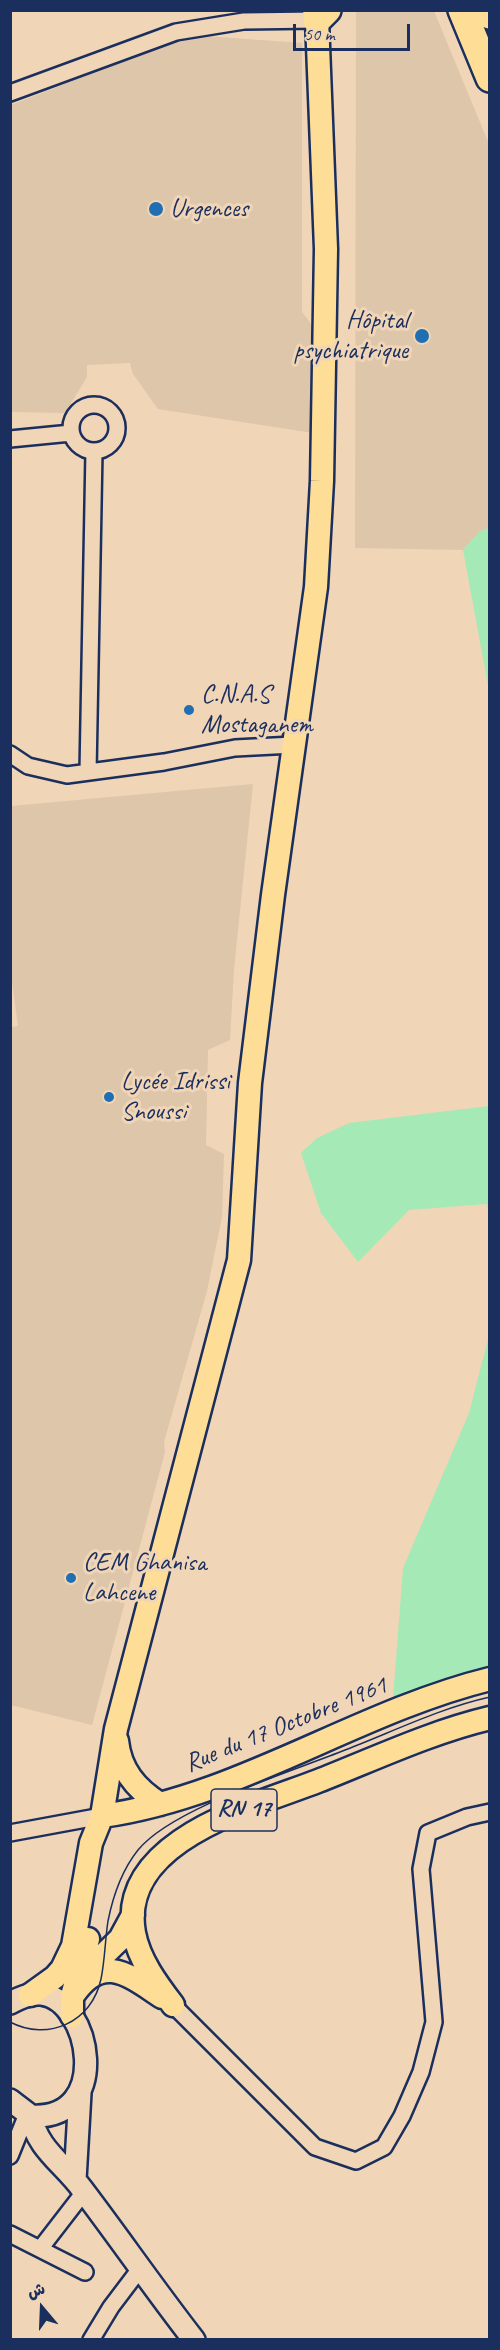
<!DOCTYPE html>
<html>
<head>
<meta charset="utf-8">
<style>
	body { margin:0 }
	#map { position:relative; width:500px; height:2350px; overflow:hidden; background:#f0d5b7; font-family:Caveat,"Playpen Sans Arabic",sans-serif }
	canvas { display:block }
	.frame { position:absolute; inset:0; border:12px solid #1b2f5e; pointer-events:none }
	.north { position:absolute; left:12px; top:2278px; width:60px; height:60px; -webkit-text-stroke:4px #f0d5b7; paint-order:stroke; rotate:341deg; font-size:16px; font-weight:700; line-height:24px; text-align:center; color:#1b2f5e }
	.north::after { content:''; display:block; margin:auto; width:21px; height:27px; background:#1b2f5e; clip-path:polygon(50% 0,100% 100%,50% 72%,0 100%) }
	.scale { position:absolute; left:293px; top:24px; width:117px; height:27px; box-sizing:border-box; border:3px solid #1b2f5e; border-top:0; padding-left:8px; font-size:18px; line-height:21px; white-space:nowrap; color:#1b2f5e; -webkit-text-stroke:4px #f0d5b7; paint-order:stroke }
</style>
</head>
<body>
<div id="map">
<canvas width="500" height="2350"></canvas>
<div class="frame"></div>
<div class="north">ش</div>
<div class="scale">50 m</div>
</div>
<script>
const ctx = document.querySelector('canvas').getContext('2d');
ctx.lineJoin = 'round';
function fillPath(path, color) { ctx.fillStyle = color; ctx.fill(path, 'evenodd'); }
function strokePath(path, color, width, dash) { ctx.strokeStyle = color; ctx.lineWidth = width; ctx.lineCap = dash ? 'butt' : 'round'; ctx.setLineDash(dash || []); ctx.stroke(path); }
function drawText(font, color, halo, rows, align = 'center') {
  ctx.font = font + ' Caveat,sans-serif'; ctx.lineWidth = 6; ctx.setLineDash([]); ctx.textBaseline = 'middle'; ctx.strokeStyle = halo; ctx.fillStyle = color; for (const [text, x, y, turn = 0] of rows) {
    ctx.save(); ctx.translate(x, y); ctx.rotate((+turn || 0) * Math.PI / 180); ctx.textAlign = isNaN(turn) ? turn : align; if (halo) ctx.strokeText(text, 0, 0); ctx.fillText(text, 0, 0); ctx.restore();
  }
}
fillPath(new Path2D(`
	M356,11h78l55,133v384l-9,4 -17,18 -108,-2z
	M191,35l111,8v269l12,16 -1,105 -155,-24 -25,-35 -3,-11 -43,2v12l-22,36 -54,-1v-307z
	M253,784l-19,185 -4,71 -22,10 -2,95 18,9 -2,63 -15,74 -43,151 1,10 -73,273 -81,-20 -1,-678 8,-1 -8,-59 1,-161z`), '#dec6aa');
fillPath(new Path2D(`
	M489,528v163l-26,-141 17,-19z
	M489,1106v107l-2,-9 -78,6 -51,52 -37,-49 -20,-60 16,-15 32,-15z
	M489,1335v332l-35,8 -61,23 10,-130 66,-155z`), '#a5eab6');
const street = new Path2D(`
	M10,93l166,-61 68,-11 73,-1
	M71 428a23 23 0 1 1 46 0a23 23 0 1 1-46 0Z
	M10,439l61,-6
	M10,754l18,12 39,9 97,-13 71,-14 58,-3
	M88,772l6,-321
	M10,1833l92,-17
	M173,2005l142,142 41,14 28,-14 18,-31 19,-44 13,-50 -13,-153 7,-36 39,-16 23,-5
	M10,2156l17,-42
	M10,2234l75,38
	M40,2249l44,-57
	M91,2340l20,-33 28,-37`);
const secondary = new Path2D(`
	M10,2003c10,-5 20,-10 31,-9 50,5 72,127 -10,122l-21,-16
	M31,2116c6,33 32,47 51,73 38,50 73,101 112,151
	M75,2180l5,-87`);
const primary = new Path2D(`
	M117,1741c3,29 19,48 43,63
	M102,1816c137,-19 254,-104 388,-137
	M80,1978l40,-39 13,-24
	M74,1994c29,-42 56,-18 88,3
	M30,1995l25,-18 7,-8 11,-23 18,-103 11,-27 14,-87 123,-469 11,-177 23,-188 43,-308 6,-106 4,-232 -9,-229 -3,-10
	M173,2005c-16,-21 -34,-45 -39,-72 -17,-93 120,-127 184,-152 56,-22 113,-49 172,-63
	M72,2016v-20l16,-57`);
const highway = new Path2D(`
	M462,10l28,68
	M488,10l2,5
	M317,20l10,-10`);
strokePath(street, '#1b2f5e', 20);
strokePath(secondary, '#1b2f5e', 26);
strokePath(primary, '#1b2f5e', 27);
strokePath(highway, '#1b2f5e', 32);
strokePath(street, '#f0d5b7', 15);
strokePath(secondary, '#f0d5b7', 21);
strokePath(primary, '#fedd96', 22);
strokePath(highway, '#fedd96', 27);
strokePath(new Path2D(`
	M10,2022c38,20 82,0 91,-43 4,-19 4,-39 7,-58 5,-25 14,-51 30,-71 34,-42 153,-78 207,-100 47,-18 95,-42 145,-53`), '#1b2f5e', 1.5);
for (const [x, y, r, color] of [
	[156,209,8,"#1f6fb2"],
	[422,336,8,"#1f6fb2"],
	[189,710,6,"#1f6fb2"],
	[109,1097,6,"#1f6fb2"],
	[71,1578,6,"#1f6fb2"]
]) { const dot = new Path2D(); dot.arc(x, y, r, 0, 2 * Math.PI); ctx.fillStyle = color; ctx.fill(dot); strokePath(dot, '#f0d5b7', 2); }
for (const [x, y, w] of [
	[244,1810,66]
]) { const box = new Path2D(); box.roundRect(x - w / 2, y - 21, w, 42, 4.5); ctx.fillStyle = '#f0d5b7'; ctx.fill(box); strokePath(box, '#1b2f5e', 1.5); }
drawText('bold 24px', '#1b2f5e', null, [
	["RN 17",244,1810]
]);
drawText('26px', '#1b2f5e', '#f0d5b7', [
	["Urgences",170,209],
	["Hôpital",408,321,"right"],
	["psychiatrique",408,351,"right"],
	["C.N.A.S",201,695],
	["Mostaganem",201,725],
	["Lycée Idrissi",121,1082],
	["Snoussi",121,1112],
	["CEM Ghanisa",83,1563],
	["Lahcene",83,1593]
], 'left');
drawText('26px', '#1b2f5e', '#f0d5b7', [
	["Rue du 17 Octobre 1961",286,1725,-22]
]);
</script>
</body>
</html>
